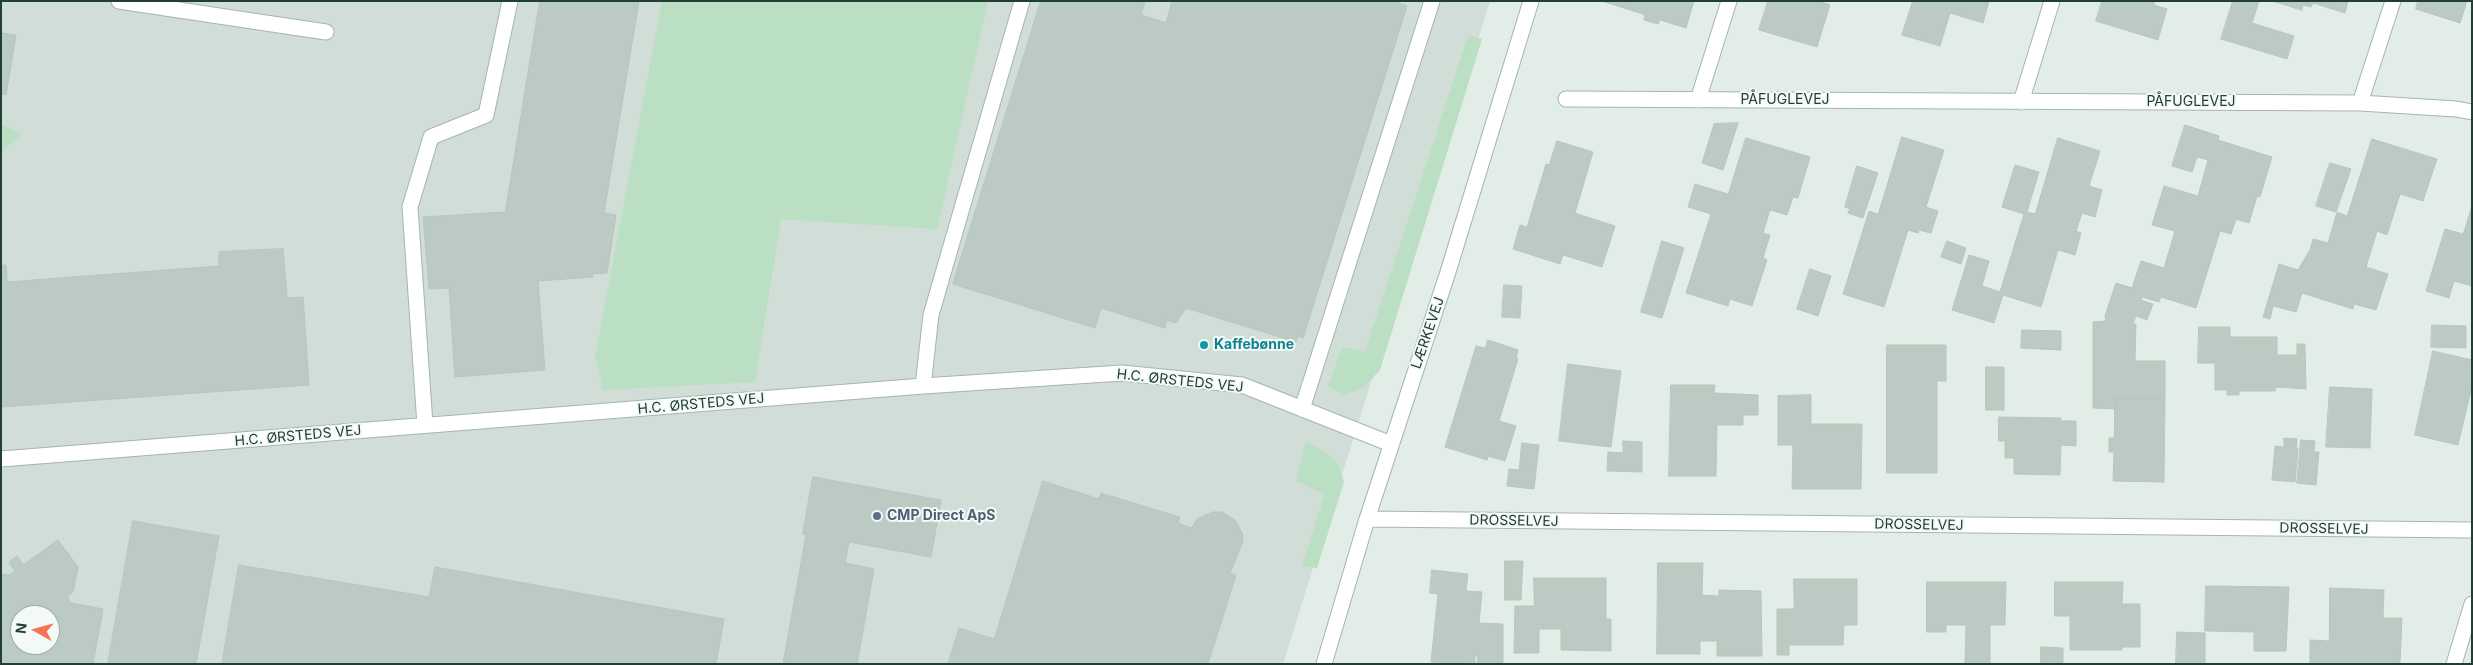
<!DOCTYPE html>
<html>
<head>
<meta charset="utf-8">
<style>
	body { margin:0 }
	#map { position:relative; width:2473px; height:665px; overflow:hidden; background:#e3ede8; font-family:Inter,sans-serif }
	canvas { display:block }
	.frame { position:absolute; inset:0; border:2px solid #213f35; pointer-events:none }
	.north { position:absolute; left:10px; top:605px; width:50px; height:50px; box-sizing:border-box; background:#f3f9f6; border:1px solid #9fafa9; border-radius:50%; rotate:277deg; font-size:14px; font-weight:700; line-height:20px; text-align:center; color:#213f35 }
	.north::after { content:''; display:block; margin:auto; width:18px; height:22px; background:#f77356; clip-path:polygon(50% 0,100% 100%,50% 72%,0 100%) }
</style>
</head>
<body>
<div id="map">
<canvas width="2473" height="665"></canvas>
<div class="frame"></div>
<div class="north">N</div>
</div>
<script>
const ctx = document.querySelector('canvas').getContext('2d');
ctx.lineJoin = 'round';
function fillPath(path, color) { ctx.fillStyle = color; ctx.fill(path, 'evenodd'); }
function strokePath(path, color, width, dash) { ctx.strokeStyle = color; ctx.lineWidth = width; ctx.lineCap = dash ? 'butt' : 'round'; ctx.setLineDash(dash || []); ctx.stroke(path); }
function drawText(font, color, halo, rows, align = 'center') {
  ctx.font = font + ' Inter,sans-serif'; ctx.lineWidth = 4; ctx.setLineDash([]); ctx.textBaseline = 'middle'; ctx.strokeStyle = halo; ctx.fillStyle = color; for (const [text, x, y, turn = 0] of rows) {
    ctx.save(); ctx.translate(x, y); ctx.rotate((+turn || 0) * Math.PI / 180); ctx.textAlign = isNaN(turn) ? turn : align; if (halo) ctx.strokeText(text, 0, 0); ctx.fillText(text, 0, 0); ctx.restore();
  }
}
fillPath(new Path2D(`
	M1,1h1489l-207,663h-1282zM20,615h30v30h-30z`), '#d1ddd7');
fillPath(new Path2D(`
	M662,1h326l-51,228 -156,-10 -26,163 -152,8 -8,-33z
	M1468,36l14,3 -102,331 -16,17 -19,8 -17,-9 14,-39 23,5z
	M1,124l21,10 -21,18z
	M1306,442c21,9 33,17 38,40l-27,86 -15,-2 23,-72 -29,-13z`), '#bbdfc2');
const building = new Path2D(`
	M540,1h99l-35,212 12,2 -9,58 -15,1 1,3 -55,4 7,89 -90,7 -6,-89 -20,1 -6,-72 82,-5z
	M1041,1h102l2,1 -4,13 25,8 6,-22h221l14,5 -104,332 -5,-2 -2,6 -110,-34 -10,15 -9,-3 -2,8 -64,-20 -6,20 -142,-44z
	M1602,1h92l-8,27 -26,-8 -2,4 -14,-4 1,-5z
	M1768,1h51l11,4 -13,42 -58,-17z
	M1913,1h76l-6,22 -33,-10 -10,33 -38,-11z
	M2102,1h53l-1,4 13,4 -9,31 -62,-19z
	M2233,1h26l-7,22 42,13 -7,23 -66,-20z
	M2273,1h75l-3,12 -32,-10 -2,4 -8,-2 -1,5z
	M2418,1h49l-7,22 -44,-14z
	M1,33l15,2 -10,60 -5,-1z
	M1738,123l-15,47 -21,-7 12,-39z
	M2185,125l34,11 -1,4 54,17 -12,40 -3,-1 -8,27 -13,-4 -5,15 -11,-3 -24,77 -35,-11 -2,5 -17,-5 -1,3 12,4 -6,16 -11,-4 -3,8h3l-1,37h30v38l-50,-1v11l-22,-1v-86l13,-1 -1,-5 11,-33 16,5 9,-27 23,7 11,-37 -23,-6 12,-39 34,10 10,-36 -11,-3 -5,15 -20,-6z
	M1902,137l42,13 -18,57 12,4 -7,22 -12,-3 -1,3 -10,-3 -24,77 -41,-13 26,-83 9,3z
	M1746,138l64,19 -12,41 -5,-1 -6,18 -17,-5 -7,23 7,2 -7,23 4,2 -15,46 -22,-7 -2,7 -42,-13 25,-79 -23,-7 7,-23 33,10z
	M2058,138l42,13 -11,35 13,4 -7,27 -13,-4 -6,18 5,2 -6,22 -17,-5 -17,57 -38,-12 -9,28 -42,-13 17,-55 20,6 -7,25 18,6 24,-78 -22,-7 13,-42 24,7 -12,40 8,2z
	M2372,139l65,20 -14,42 -23,-7 -13,41 -10,-4 -11,36 22,7 -12,36 -22,-6 -1,5 -51,-16 -6,19 -23,-6 -3,13 -7,-2 16,-53 19,6 12,-20 3,-11 15,4 9,-31 10,4z
	M1557,141l36,11 -18,61 40,13 -13,41 -39,-12 -3,9 -47,-15 7,-24 7,2 19,-63 3,1z
	M2330,163l21,6 -15,43 -20,-6z
	M1857,166l21,7 -15,45 -15,-5 2,-4 -5,-2z
	M2472,206v80l-18,-5 -5,17 -23,-7 19,-62 18,5z
	M1662,241l22,7 -22,70 -21,-6z
	M1947,241l19,7 -5,16 -20,-7z
	M283,249l4,49 16,-1 6,88 -308,22v-142h5l1,17 212,-16v-14z
	M1810,269l21,7 -13,40 -21,-7z
	M1504,285l18,1 -2,32 -18,-1z
	M2432,325l34,1v22l-35,-1z
	M2199,327h31v10h47v18h20v-11h8l1,45 -30,-2 -1,4h-36v4h-12v-5h-12v-27h-17z
	M2022,330l39,1v19l-40,-2z
	M1488,340l30,10 -2,8 2,1 -19,62 17,5 -11,35 -17,-5 -1,4 -42,-13 31,-101 9,2z
	M1887,345h59v36h-9v92h-50z
	M2433,351l39,9v26l-14,59 -43,-10z
	M1568,364l53,7 -10,76 -52,-6z
	M1986,367h18v43h-18z
	M1671,385h44l-1,8 44,2v20h-15v10h-26l-1,51h-47z
	M2330,387l42,2 -2,59 -44,-1z
	M1811,395v29h51l-1,65h-69l1,-44h-15v-49z
	M2115,398l50,1 -1,83 -51,-1 1,-29h-5v-14h5z
	M1999,417l62,1v3h15v25l-15,-1 -1,30 -46,-1v-16h-9v-17h-6z
	M2284,438l13,1 -1,9h2l-3,34 -23,-2 3,-34 9,1z
	M2301,440l14,1 -1,11h5l-3,33 -19,-2z
	M1623,441l19,1v30l-35,-1 1,-19 15,1z
	M1522,443l17,2 -5,44 -27,-3 2,-17 10,1z
	M813,477l128,23 -10,57 -82,-15 -4,21 29,6 -17,95h-74l23,-129 -3,-1z
	M1043,481l56,18 2,-6 79,24 -2,6 14,5 5,-9 16,-7h9l13,8 7,13 1,8 -13,32 6,2 -28,89h-260l11,-36 35,11z
	M133,521l86,15 -23,128h-88z
	M58,540l20,27 -5,25 -6,4 4,7 32,6 -10,55h-92v-90l8,1 6,-4 -6,-9 8,-6 6,9zM20,615h30v30h-30z
	M1505,561h18l-2,39h-16z
	M1658,563h45l-1,32 17,1v-6l42,1 1,65h-45v-15h-17v13h-43z
	M239,565l190,32 6,-30 289,52 -8,45h-494z
	M1432,570l36,4 -2,17 16,1 -3,31 24,1v40h-26l1,-8h-3v8l-44,-2 7,-68 -8,-1z
	M1534,578h72v41h5v32l-50,-1v-21h-22v24h-25l1,-47h19z
	M1794,579h63v46h-13l-1,20h-54v10h-12v-46h17z
	M1927,582h79l-1,43h-15v39h-25l1,-39h-20v7h-19z
	M2055,582h68l-1,22h18v43h-18v3h-52v-34h-15z
	M2206,586l83,1 -3,64h-32v-19l-49,-1z
	M2330,588l54,2 -1,28h19l-2,46h-90v-24l19,1z
	M2177,632l28,1v31h-29z
	M2041,647l22,1v16h-22z`);
fillPath(building, '#bbcbc3');
strokePath(building, '#b5c7be', 1);
const minor = new Path2D(`
	M119,1l207,31
	M1566,99l794,4 96,6 16,3
	M1698,100l31,-99
	M2021,102l31,-101
	M2360,103l33,-102
	M923,386l8,-71 91,-314
	M1302,409l130,-408
	M425,425l-15,-218 21,-70 55,-22 24,-114
	M1,459l922,-73 199,-13 120,12 149,59
	M1367,519l1105,11
	M1324,664l43,-145 81,-247 83,-271
	M2454,664l18,-60`);
strokePath(minor, '#a5b5af', 17);
strokePath(minor, '#fff', 15);
for (const [x, y, r, color] of [
	[1204,345,5,"#0f9aa8"],
	[877,516,5,"#5c6f8a"]
]) { const dot = new Path2D(); dot.arc(x, y, r, 0, 2 * Math.PI); ctx.fillStyle = color; ctx.fill(dot); strokePath(dot, '#f3f9f6', 2); }
drawText('14px', '#213f35', '#f3f9f6', [
	["PÅFUGLEVEJ",1785,100],
	["PÅFUGLEVEJ",2191,102],
	["LÆRKEVEJ",1428,333,-71],
	["H.C. ØRSTEDS VEJ",1180,381,6],
	["H.C. ØRSTEDS VEJ",701,404,-5],
	["H.C. ØRSTEDS VEJ",298,436,-5],
	["DROSSELVEJ",1514,521,1],
	["DROSSELVEJ",1919,525,1],
	["DROSSELVEJ",2324,529,1]
]);
drawText('bold 14px', '#0d838f', '#f3f9f6', [
	["Kaffebønne",1214,345]
], 'left');
drawText('bold 14px', '#4e5e75', '#f3f9f6', [
	["CMP Direct ApS",887,516]
], 'left');
</script>
</body>
</html>
